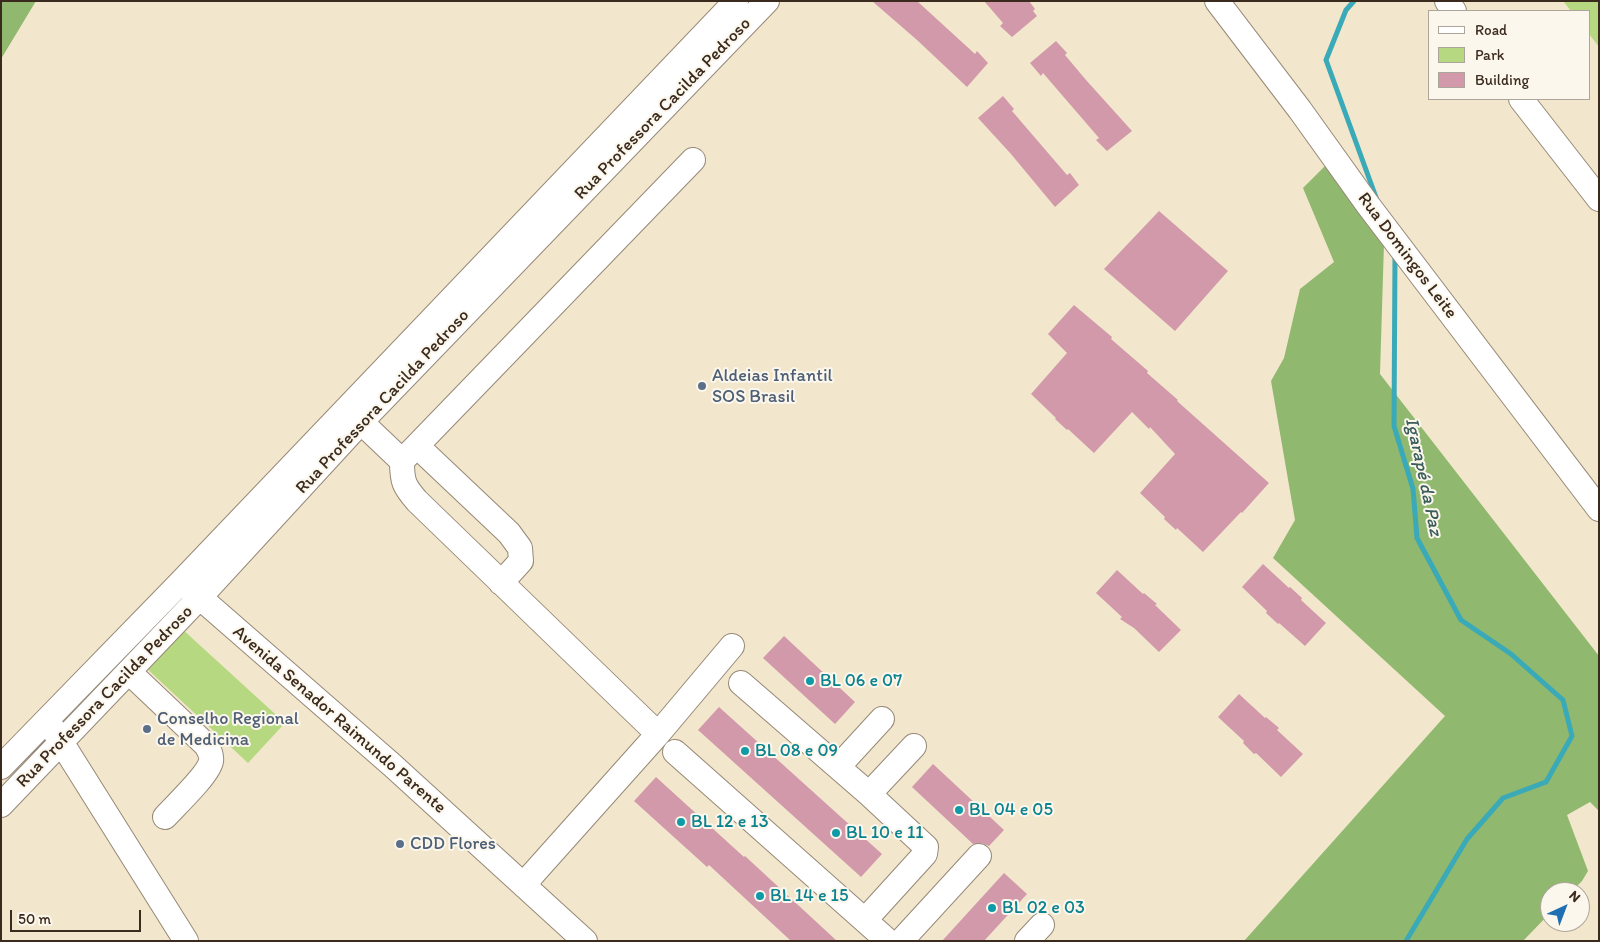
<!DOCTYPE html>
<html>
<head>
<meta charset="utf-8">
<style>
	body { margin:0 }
	#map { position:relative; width:1600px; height:942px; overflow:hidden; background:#f2e7cd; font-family:Itim,sans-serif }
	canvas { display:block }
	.frame { position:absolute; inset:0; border:2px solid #3b2a1e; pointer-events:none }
	.legend { position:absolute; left:1428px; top:10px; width:162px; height:90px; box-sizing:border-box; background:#fbf7ec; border:1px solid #aea59a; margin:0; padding:6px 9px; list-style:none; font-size:15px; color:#3b2a1e }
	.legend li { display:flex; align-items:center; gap:10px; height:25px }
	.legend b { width:25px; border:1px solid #aea59a }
	.north { position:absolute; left:1540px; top:882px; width:50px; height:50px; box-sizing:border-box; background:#fbf7ec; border:1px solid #aea59a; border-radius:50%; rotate:43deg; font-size:14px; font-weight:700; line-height:20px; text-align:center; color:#3b2a1e }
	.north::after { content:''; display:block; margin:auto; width:18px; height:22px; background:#1f6fb2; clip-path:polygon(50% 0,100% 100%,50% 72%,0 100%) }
	.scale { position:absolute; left:10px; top:910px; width:131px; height:22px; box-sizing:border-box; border:2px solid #3b2a1e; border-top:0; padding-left:6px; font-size:15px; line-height:18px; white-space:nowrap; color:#3b2a1e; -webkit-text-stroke:4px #fbf7ec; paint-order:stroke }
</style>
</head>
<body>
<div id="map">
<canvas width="1600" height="942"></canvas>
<div class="frame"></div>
<ul class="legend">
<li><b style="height:6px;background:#fff"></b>Road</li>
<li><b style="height:14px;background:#b6d880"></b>Park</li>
<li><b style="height:14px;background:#d199aa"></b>Building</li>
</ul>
<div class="north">N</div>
<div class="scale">50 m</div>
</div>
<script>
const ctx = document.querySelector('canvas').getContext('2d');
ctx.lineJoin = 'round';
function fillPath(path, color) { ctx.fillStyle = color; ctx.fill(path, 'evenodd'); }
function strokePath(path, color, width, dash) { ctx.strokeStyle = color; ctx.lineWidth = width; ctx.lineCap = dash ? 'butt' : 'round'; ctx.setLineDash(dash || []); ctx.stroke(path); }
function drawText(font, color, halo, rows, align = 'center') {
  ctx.font = font + ' Itim,sans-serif'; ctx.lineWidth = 4; ctx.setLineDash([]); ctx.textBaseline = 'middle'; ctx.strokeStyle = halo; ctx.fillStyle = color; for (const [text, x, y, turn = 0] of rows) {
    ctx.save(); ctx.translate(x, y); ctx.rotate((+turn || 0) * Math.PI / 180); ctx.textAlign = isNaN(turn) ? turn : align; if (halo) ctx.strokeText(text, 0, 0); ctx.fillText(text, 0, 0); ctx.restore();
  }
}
fillPath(new Path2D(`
	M1563,1h36v46l-10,-13v-23h-18z
	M181,628l104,95 -37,40 -104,-97z`), '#b6d880');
fillPath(new Path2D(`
	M1,1h35l-35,58z
	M1325,166l59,77 -4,131 219,282v155l-9,-9 -23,13 21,56 -6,10 -11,11h-21v21l-27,28h-279l201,-225 -172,-158 22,-38 -24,-139 13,-23 16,-69 34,-27 -31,-74z`), '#90b86e');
strokePath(new Path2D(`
	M1354,1l-8,9 -20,50 51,140
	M1395,255l-1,171 19,63 4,49 44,82 50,34 52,46 9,36 -26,46 -43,16 -36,41 -61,102`), '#3aaab8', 5);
fillPath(new Path2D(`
	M872,1h45l58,53 2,-3 11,12 -21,24 -50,-47z
	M984,1h45l6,8 -2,2 4,5 -25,21 -12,-11 3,-3z
	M1056,41l11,12 -2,2 21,25 46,51 -25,20 -11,-11 3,-2 -56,-65 -2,3 -11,-13z
	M1003,96l11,13 -2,2 55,64 3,-2 9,12 -24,22 -44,-53 -33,-36z
	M1159,211l69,60 -53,60 -71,-62z
	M1074,305l38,32 -1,2 37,32 -1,2 31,27 -1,1 92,82 -27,30 -1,-1 -38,40 -26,-24 -1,2 -12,-11 1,-2 -25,-24 35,-39 -25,-27 -1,2 -17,-17 -38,41 -26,-24 -1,1 -12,-11 1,-1 -25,-24 36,-41 -19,-19z
	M1263,564l26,24 1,-1 12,11 -1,2 25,23 -21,23 -26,-23 -1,1 -12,-11 1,-2 -25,-24z
	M1117,570l26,24 1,-1 13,11 -2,1 26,25 -22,22 -25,-24 -14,-9 2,-2 -26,-24z
	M784,636l71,66 -20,22 -72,-66z
	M1239,694l26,24 1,-1 13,11 -2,2 26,24 -22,23 -25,-24 -2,1 -11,-11 1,-2 -26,-24z
	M719,707l163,147 -21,23 -163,-147z
	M933,764l71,66 -15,16 -7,-3 -9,1 -61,-57z
	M656,777l88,80 1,-1 92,85h-46l-82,-76 -2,2 -73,-66z
	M1004,873l23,21 -43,47h-42z`), '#d199aa');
const minor = new Path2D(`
	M1217,1l83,109 68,95 231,304
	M1447,1l7,10
	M1521,99l78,100
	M361,422l41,39
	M417,446l92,87 11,15 1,13 -20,22
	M189,588l203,177 193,176
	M129,672l77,73c3,5 6,10 5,16 -2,13 -36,45 -46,56
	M741,683l128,111 57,53 -1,7 -60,66
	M53,729l133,212
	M658,734l-241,-233c-13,-15 -15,-19 -15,-40l291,-301
	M675,752l213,189
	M1,767l180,-185 555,-581
	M838,767l44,-48
	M869,794l45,-48
	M1,805l199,-208 161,-175 406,-421
	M525,885l7,-10 126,-141 74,-88
	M901,941l78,-85
	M1027,941l15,-16`);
strokePath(minor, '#968876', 26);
strokePath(minor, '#fff', 24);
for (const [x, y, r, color] of [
	[702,386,5,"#5c6f8a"],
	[810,681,5,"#0f9aa8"],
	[147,729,5,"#5c6f8a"],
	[745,751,5,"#0f9aa8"],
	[959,810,5,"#0f9aa8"],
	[681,822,5,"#0f9aa8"],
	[836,833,5,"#0f9aa8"],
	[400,844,5,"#5c6f8a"],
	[760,896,5,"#0f9aa8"],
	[992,908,5,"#0f9aa8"]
]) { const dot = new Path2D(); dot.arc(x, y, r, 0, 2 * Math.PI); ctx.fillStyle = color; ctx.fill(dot); strokePath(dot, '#fbf7ec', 2); }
drawText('18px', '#3b2a1e', '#fbf7ec', [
	["Rua Professora Cacilda Pedroso",663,109,-46],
	["Rua Domingos Leite",1407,256,53],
	["Rua Professora Cacilda Pedroso",383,402,-47],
	["Rua Professora Cacilda Pedroso",105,697,-46],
	["Avenida Senador Raimundo Parente",339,720,41]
]);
drawText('18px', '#4e5e75', '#fbf7ec', [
	["Aldeias Infantil",712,376],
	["SOS Brasil",712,397],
	["Conselho Regional",157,719],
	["de Medicina",157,740],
	["CDD Flores",410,844]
], 'left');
drawText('18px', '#0d838f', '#fbf7ec', [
	["BL 06 e 07",820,681],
	["BL 08 e 09",755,751],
	["BL 04 e 05",969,810],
	["BL 12 e 13",691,822],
	["BL 10 e 11",846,833],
	["BL 14 e 15",770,896],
	["BL 02 e 03",1002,908]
], 'left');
drawText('italic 19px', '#3b5d5c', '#fbf7ec', [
	["Igarapé da Paz",1423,477,78]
]);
</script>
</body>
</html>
